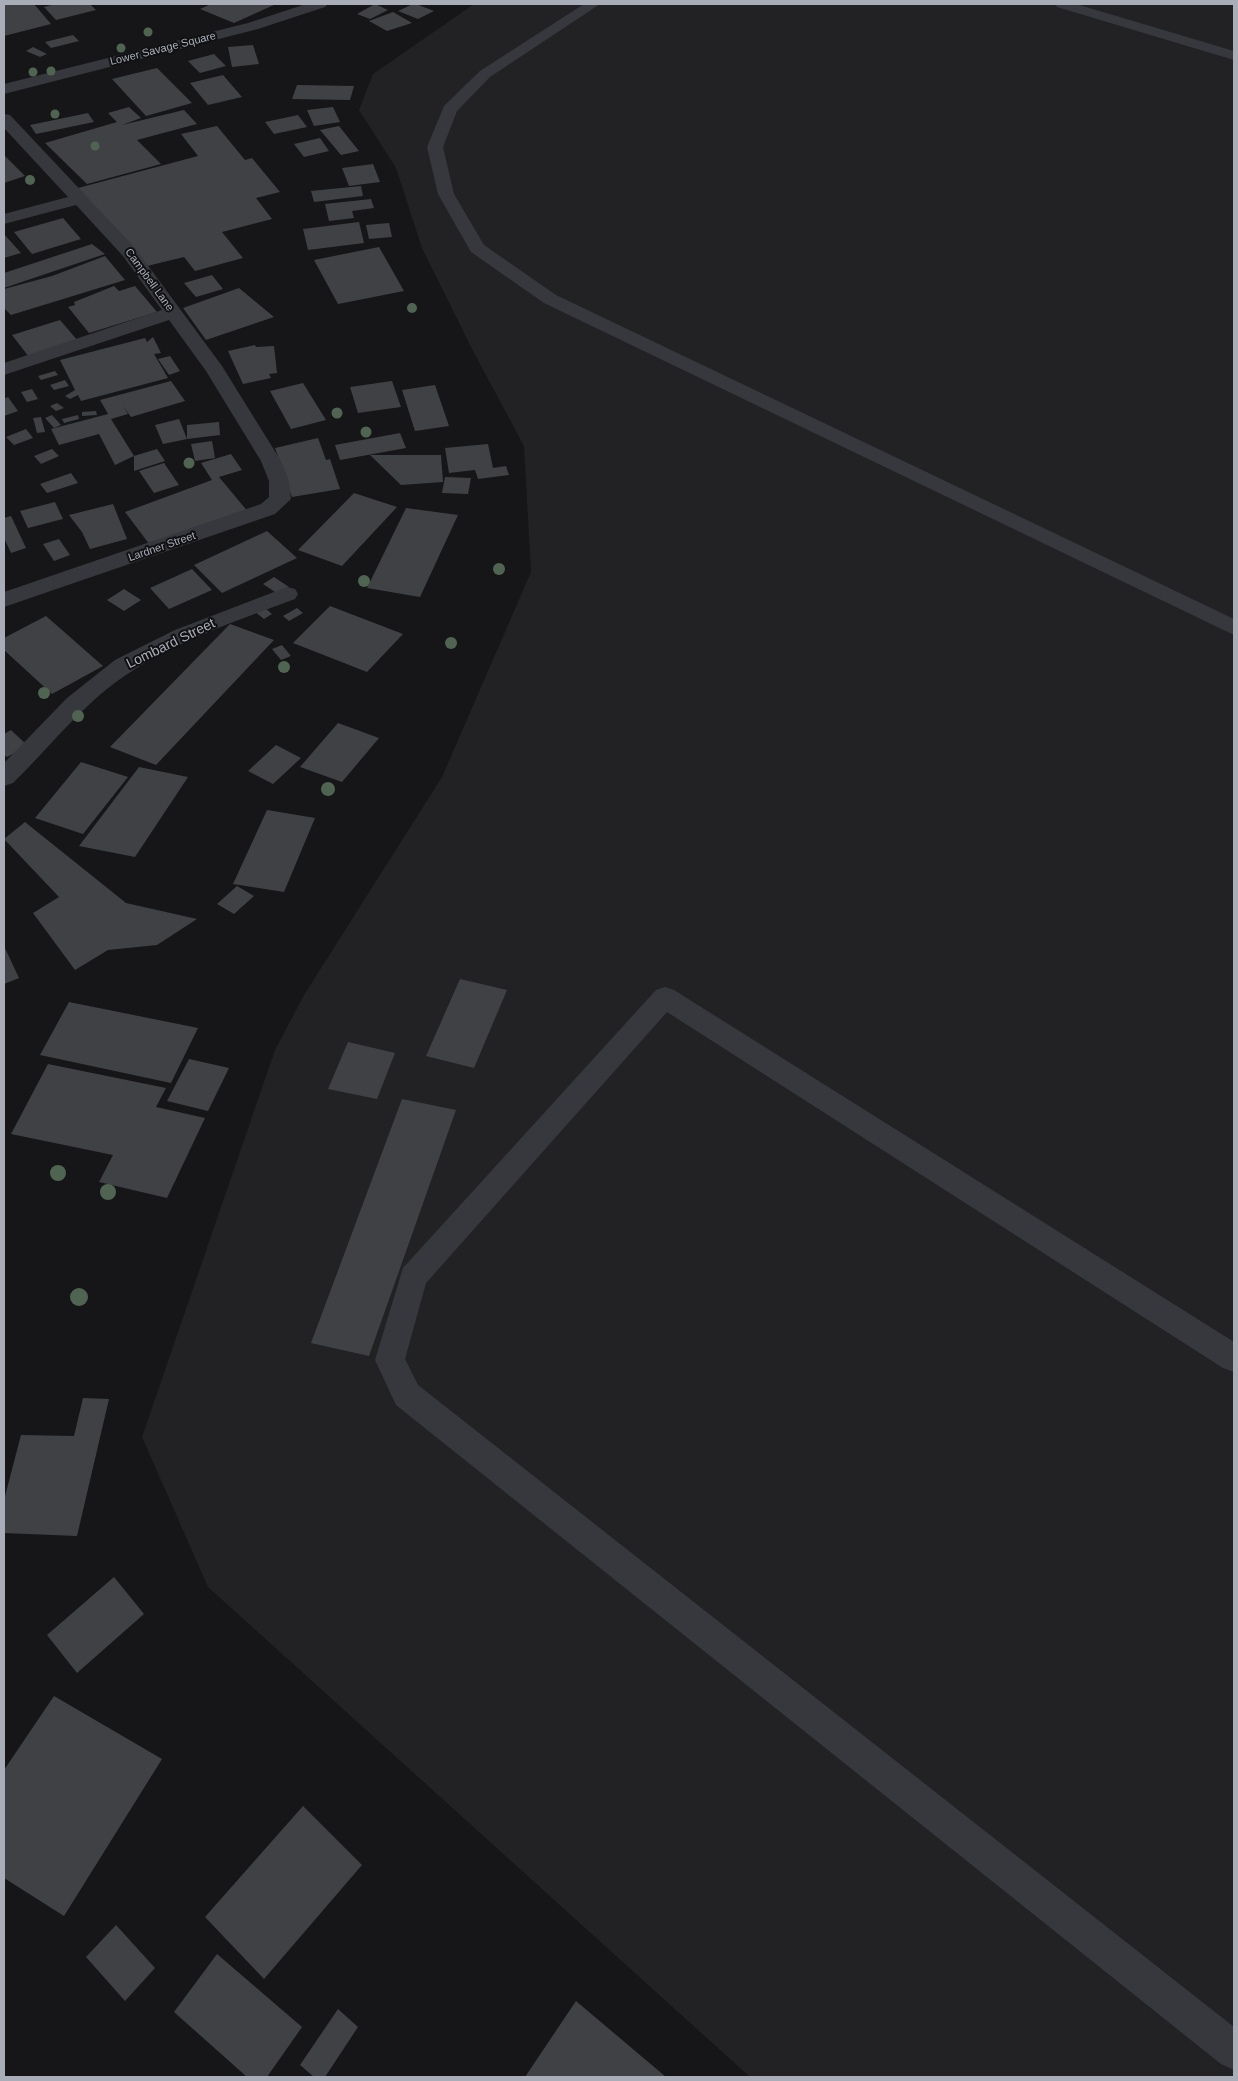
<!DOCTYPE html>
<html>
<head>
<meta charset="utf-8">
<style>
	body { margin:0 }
	#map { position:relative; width:1238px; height:2081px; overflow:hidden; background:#161618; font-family:Helvetica,sans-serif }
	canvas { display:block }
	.frame { position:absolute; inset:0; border:5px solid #a8adb8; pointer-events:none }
</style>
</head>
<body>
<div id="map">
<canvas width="1238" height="2081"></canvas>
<div class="frame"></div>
</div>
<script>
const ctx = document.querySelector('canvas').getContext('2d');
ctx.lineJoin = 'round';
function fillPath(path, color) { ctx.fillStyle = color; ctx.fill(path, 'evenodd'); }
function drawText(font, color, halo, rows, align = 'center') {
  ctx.font = font + ' Helvetica,sans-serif'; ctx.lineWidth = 4; ctx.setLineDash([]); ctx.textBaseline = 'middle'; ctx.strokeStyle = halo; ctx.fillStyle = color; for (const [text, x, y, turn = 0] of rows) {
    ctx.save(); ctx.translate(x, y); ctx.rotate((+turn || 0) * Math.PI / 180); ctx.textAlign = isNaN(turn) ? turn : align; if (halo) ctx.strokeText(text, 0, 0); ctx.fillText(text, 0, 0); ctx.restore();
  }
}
fillPath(new Path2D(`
	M474,4h760v2073h-484l-542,-490 -66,-150 133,-387 29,-55 138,-218 89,-205 -7,-126 -52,-97 -50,-101 -26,-80 -37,-58 14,-36z`), '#222225');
fillPath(new Path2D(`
	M4,4h30l17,20 -47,12z
	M55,4h35l6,6 -40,10 -12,-13z
	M211,4h65l-42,19 -34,-14z
	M375,4l13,6 -18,9 -13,-5z
	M413,4h3l18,7 -16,8 -20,-8z
	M393,12l19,11 -25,8 -18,-10z
	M73,35l6,6 -28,7 -6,-6z
	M253,45l6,19 -27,3 -4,-20z
	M33,47l14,7 -7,3 -14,-6z
	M214,54l12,12 -26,7 -12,-12z
	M157,68l35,35 -46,13 -34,-37z
	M223,75l19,22 -34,8 -18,-22z
	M297,85l57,1 -4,14 -58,-1z
	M129,107l12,11 -19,7 62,-15 13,14 -60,16 24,24 -74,20 -42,-41 72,-21 -9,-9z
	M333,107l7,15 -26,4 -7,-16z
	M88,113l6,9 -58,12 -6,-9z
	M298,115l9,12 -33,7 -9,-12z
	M217,126l28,34 7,-2 28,34 -24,6 16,21 -50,13 21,26 -48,13 -11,-14 -37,9 -69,-78 120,-32 -17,-22z
	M339,126l20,25 -18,4 -21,-25z
	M320,138l9,13 -25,6 -10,-13z
	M4,155l21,21 -21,7z
	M373,164l7,18 -31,4 -7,-18z
	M361,186l2,10 -49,6 -3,-11z
	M371,199l3,9 -22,3 2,7 -25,3 -4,-17z
	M63,218l18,21 -49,15 -18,-22z
	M359,222l5,21 -56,7 -5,-21z
	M389,223l3,14 -23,2 -3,-14z
	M4,234l17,19 -17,5z
	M92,244l13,10 -101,34v-15z
	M379,247l25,44 -66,13 -24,-44z
	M105,256l20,24 -114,35 -7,-7v-19l48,-13z
	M212,275l11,14 -27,8 -12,-14z
	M114,286l5,5 16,-5 22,26 -68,21 -21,-26 7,-2 -1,-3z
	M239,288l35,29 -68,23 -23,-32z
	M60,320l18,21 -49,16 -17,-22z
	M153,337l8,16 -7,1 14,24 -87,23 -3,-6 -8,4 -5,-3 10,-6 -15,-30 85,-22 2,4z
	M255,345l1,2 18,-1 3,27 -8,1 2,4 -28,6 -15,-33z
	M170,356l10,15 -11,4 -11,-16z
	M55,371l3,4 -17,5 -3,-4z
	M65,380l4,6 -15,4 -4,-5z
	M171,381l14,20 -54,16 -8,-11 5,8 -17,5 23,37 -19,9 -16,-31 -40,11 -8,-16 57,-15 -8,-14z
	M392,381l9,26 -43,6 -8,-26z
	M303,383l23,37 -35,9 -21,-38z
	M435,385l14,41 -34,5 -13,-41z
	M32,389l6,10 -11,3 -6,-10z
	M8,397l10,14 -14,5v-17z
	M57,403l7,5 -8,3 -6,-5z
	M96,411l1,4 -15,1v-4z
	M52,415l9,10 -7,3 -9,-10z
	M78,415l1,4 -15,4 -2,-4z
	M41,417l4,15 -8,1 -4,-15z
	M179,419l8,20 -24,5 -8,-19z
	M219,422l1,13 -33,4v-14z
	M26,429l7,9 -19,7 -8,-8z
	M400,433l6,15 -66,12 -5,-15z
	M318,438l8,22 4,-1 10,30 -48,8 -17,-49z
	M212,441l3,17 -20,3 -4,-17z
	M488,444l5,24 13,-2 3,9 -31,4 -3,-9 -26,3 -4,-25z
	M52,449l7,7 -18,8 -7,-8z
	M157,449l8,12 -31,10v-15z
	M231,454l11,16 -23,7 30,36 -96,36 -28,-37 87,-32 -11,-17z
	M370,455h71l2,27 -42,3z
	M164,463l15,22 -25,8 -15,-22z
	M71,473l7,10 -31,10 -7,-9z
	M445,477l26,1 -3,16 -26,-1z
	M354,493l43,14 -55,59 -44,-16z
	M55,502l8,17 -35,9 -8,-17z
	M113,504l14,35 -37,10 -8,-17 -13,-17z
	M406,508l52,7 -38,82 -53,-9z
	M11,516l15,32 -15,5 -7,-15v-20z
	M267,531l30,27 -75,35 -28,-28z
	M59,539l11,16 -16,6 -11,-17z
	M192,569l20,21 -43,19 -19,-21z
	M274,577l15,10 -11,7 -15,-10z
	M124,589l17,11 -17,11 -17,-11z
	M330,606l73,28 -36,38 -74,-29z
	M264,607l8,7 -8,5 -9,-7z
	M297,608l6,5 -14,8 -6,-5z
	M46,616l57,50 -51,28 -48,-44v-12z
	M230,624l44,16 -118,125 -46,-18z
	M282,645l9,11 -10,4 -9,-11z
	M338,723l41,15 -37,44 -42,-15z
	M11,730l17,16 -21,11 -3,-2v-21z
	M276,745l25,13 -28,26 -25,-13z
	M81,762l47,15 -45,57 -48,-16z
	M139,767l49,10 -53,80 -56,-11z
	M267,810l48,8 -31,74 -51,-8z
	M25,822l101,81 71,16 -40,26 -49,5 -33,20 -42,-57 26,-16 -55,-58z
	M237,886l17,10 -20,18 -17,-10z
	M4,946l15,32 -15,6z
	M460,979l47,11 -33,78 -48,-12z
	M69,1002l129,26 -27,55 -131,-28z
	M348,1042l47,11 -18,46 -49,-10z
	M189,1059l40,9 -21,43 -41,-10z
	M48,1064l118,24 -10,19 49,11 -38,80 -68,-16 14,-27 -102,-21z
	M402,1099l54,11 -87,246 -58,-13z
	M83,1398l26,1 -32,137 -73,-3v-33l17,-65 53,1z
	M114,1577l30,37 -67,59 -30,-38z
	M54,1696l108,63 -98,157 -60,-38v-108z
	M303,1806l59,59 -98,114 -59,-62z
	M116,1925l39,43 -30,33 -39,-44z
	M217,1954l85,73 -35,50h-20l-73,-65z
	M576,2001l90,76h-141z
	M338,2009l20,18 -33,50h-11l-14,-12z`), '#404145');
fillPath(new Path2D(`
	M584,4h16l-110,73 -33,34 -14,36 11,47 30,51 72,50 678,324v16l-690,-332 -73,-51 -33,-58 -11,-47 17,-41 36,-35z
	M1055,4h21l158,47v9l-177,-53z
	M665,987l9,3 560,352v30l-11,-4 -556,-356 -241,271 -21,76 13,26 816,642v43l-13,-6 -825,-659 -21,-45 28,-92 253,-278z`), '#37383d');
fillPath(new Path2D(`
	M306,4h22l-3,3 -67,22 -254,65v-10l244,-61z
	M4,114l6,1 125,133 87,118 59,95 8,20 2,18 -16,15 -271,93v-15l257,-88 8,-7v-16l-8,-20 -55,-90 -37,-51 -165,55v-12l158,-53 -39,-54 -47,-51 -72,19v-10l64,-17 -64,-69z
	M287,587l8,2 3,5 -3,5c-61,23 -126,44 -179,83 -39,29 -69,68 -103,101l-9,3v-23l63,-65 48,-38 60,-30z`), '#37383d');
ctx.fillStyle = '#506452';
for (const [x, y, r] of [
	[148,32,4.5],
	[121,48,4.5],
	[51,71,4.5],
	[33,72,4.5],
	[55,114,4.5],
	[95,146,4.5],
	[30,180,5],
	[412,308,5],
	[337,413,5.5],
	[366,432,5.5],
	[189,463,5.5],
	[499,569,6],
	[364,581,6],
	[451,643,6],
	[284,667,6],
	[44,693,6],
	[78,716,6],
	[328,789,7],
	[58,1173,8],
	[108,1192,8],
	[79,1297,9]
]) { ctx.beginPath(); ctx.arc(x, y, r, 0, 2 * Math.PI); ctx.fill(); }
drawText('11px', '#a8adb8', '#111113', [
	["Lower Savage Square",163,49,-14],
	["Campbell Lane",149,280,54],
	["Lardner Street",162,547,-19]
]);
drawText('14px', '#a8adb8', '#111113', [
	["Lombard Street",171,644,-26]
]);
</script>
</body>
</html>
